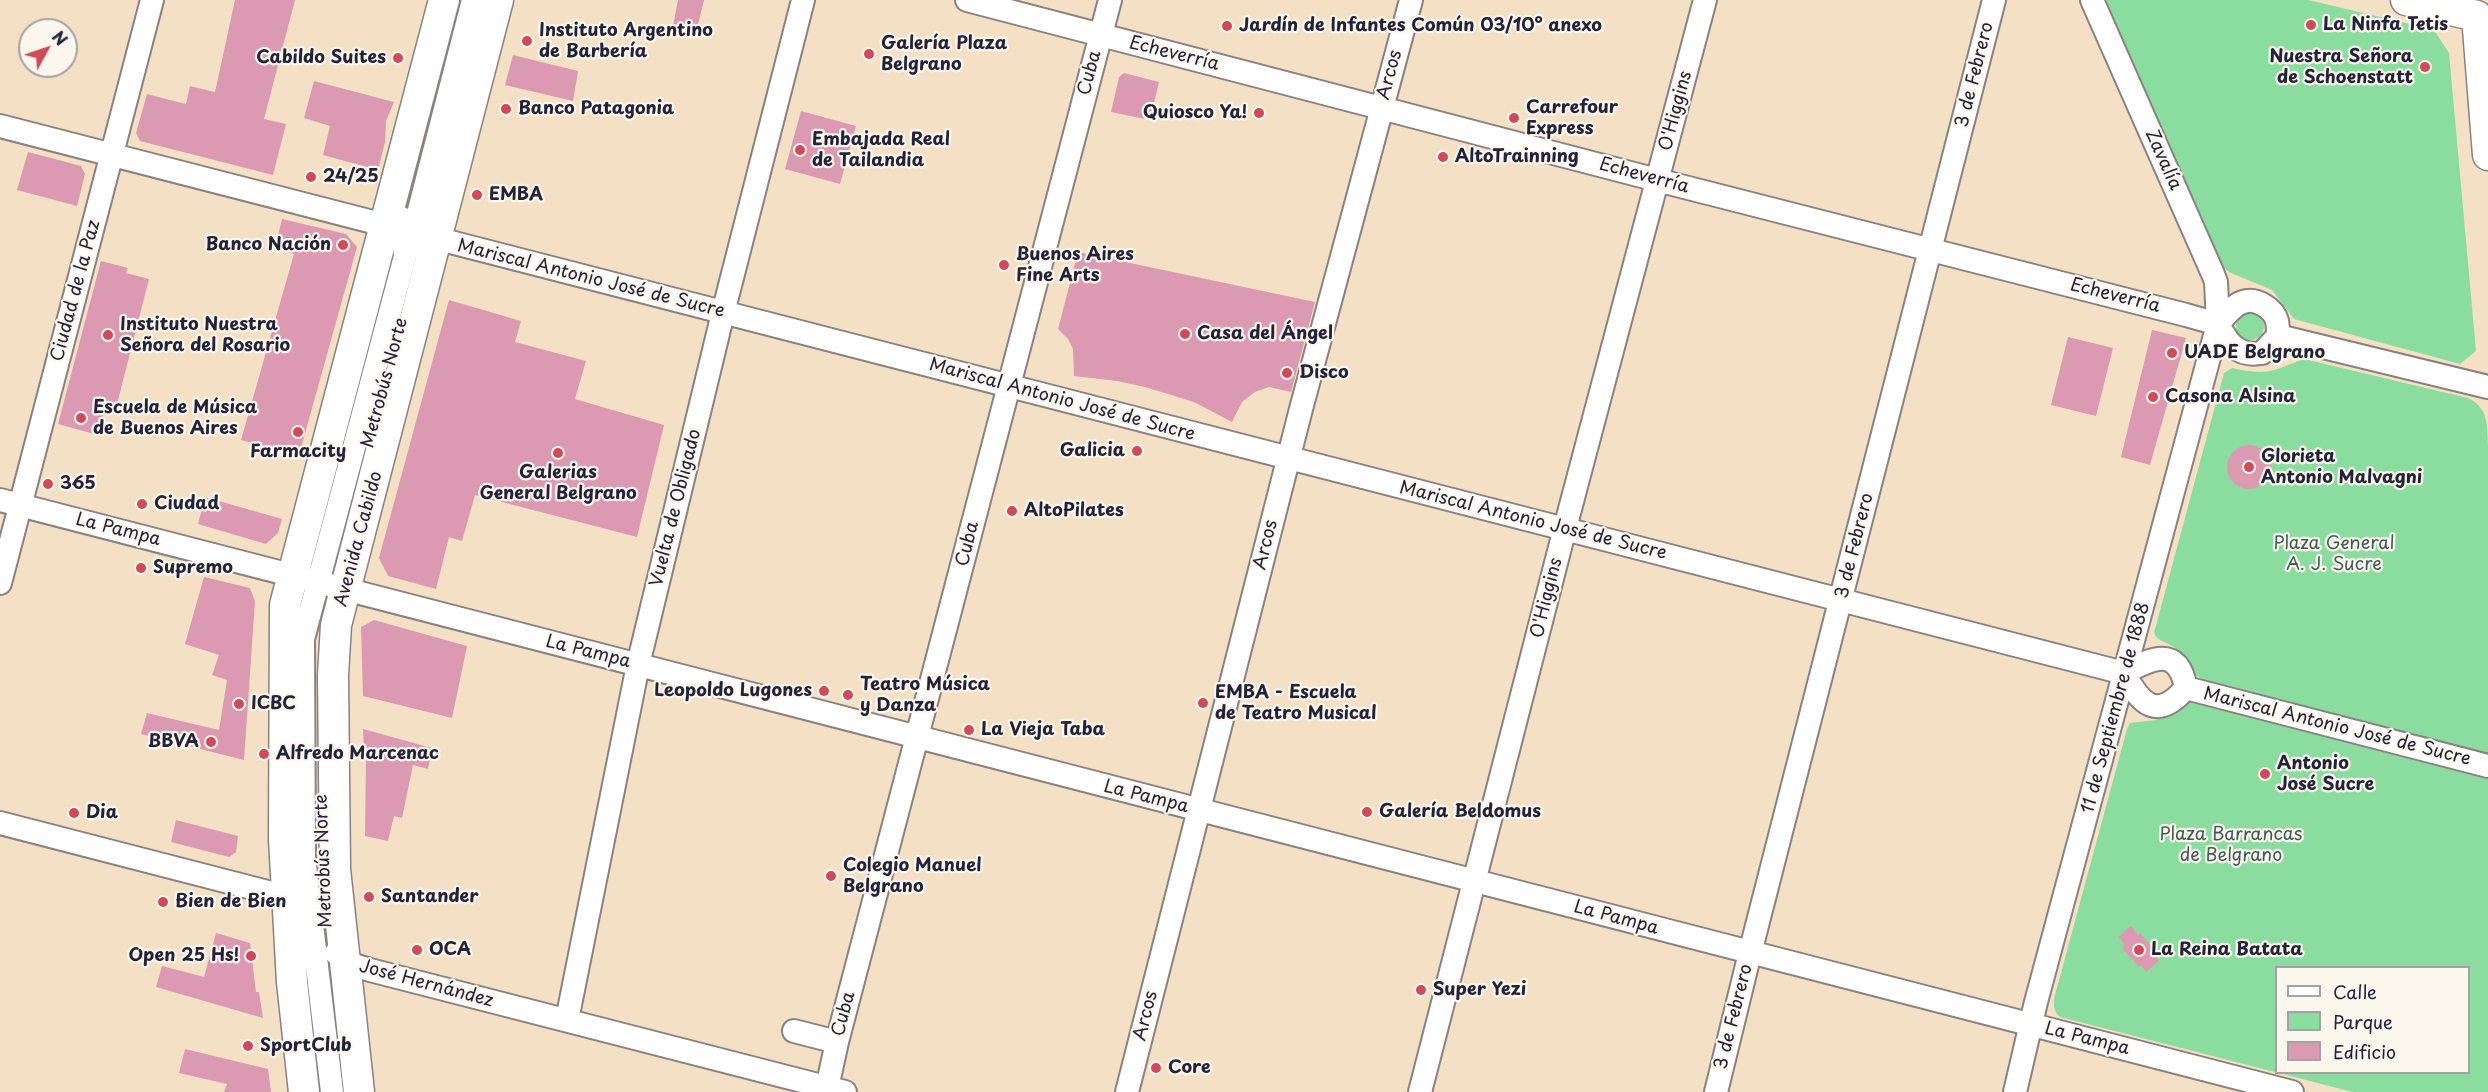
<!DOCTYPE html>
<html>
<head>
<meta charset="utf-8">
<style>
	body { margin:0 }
	#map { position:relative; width:2488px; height:1092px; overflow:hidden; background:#f4e0c4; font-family:"Playpen Sans",sans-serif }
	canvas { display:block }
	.legend { position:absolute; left:2275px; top:966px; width:195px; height:108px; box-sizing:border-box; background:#fbf7ec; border:2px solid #a4a2a5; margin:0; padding:8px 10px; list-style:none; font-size:18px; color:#22223b }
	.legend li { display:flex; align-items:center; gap:12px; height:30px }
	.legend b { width:30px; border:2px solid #a4a2a5 }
	.north { position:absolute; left:18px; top:18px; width:60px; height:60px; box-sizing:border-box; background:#fbf7ec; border:2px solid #a4a2a5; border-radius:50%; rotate:50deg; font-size:16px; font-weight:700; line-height:24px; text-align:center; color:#22223b }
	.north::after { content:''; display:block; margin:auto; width:21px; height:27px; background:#d1495b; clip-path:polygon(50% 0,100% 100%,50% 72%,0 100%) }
</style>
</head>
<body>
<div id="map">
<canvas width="2488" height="1092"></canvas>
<ul class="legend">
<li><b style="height:8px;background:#fff"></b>Calle</li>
<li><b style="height:16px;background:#8add9e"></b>Parque</li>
<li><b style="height:16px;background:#dc9ab2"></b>Edificio</li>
</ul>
<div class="north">N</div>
</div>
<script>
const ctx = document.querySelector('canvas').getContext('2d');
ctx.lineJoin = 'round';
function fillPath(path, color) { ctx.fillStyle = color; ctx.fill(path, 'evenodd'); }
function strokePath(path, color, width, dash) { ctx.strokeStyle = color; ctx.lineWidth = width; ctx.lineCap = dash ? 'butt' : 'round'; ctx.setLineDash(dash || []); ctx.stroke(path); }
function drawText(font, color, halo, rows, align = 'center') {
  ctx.font = font + ' "Playpen Sans",sans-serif'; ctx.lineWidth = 4.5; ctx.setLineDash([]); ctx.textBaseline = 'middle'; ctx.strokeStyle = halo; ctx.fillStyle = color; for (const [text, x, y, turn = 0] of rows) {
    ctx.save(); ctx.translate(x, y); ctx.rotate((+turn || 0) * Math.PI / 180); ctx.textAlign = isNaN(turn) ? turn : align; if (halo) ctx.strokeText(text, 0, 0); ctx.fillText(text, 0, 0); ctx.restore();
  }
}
fillPath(new Path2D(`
	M2103,0h205l119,28 9,5 13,20 27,298 -16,13 -166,-45 -22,-29 -43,-18 -7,-6z
	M2236 326a14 14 0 1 1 28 0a14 14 0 1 1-28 0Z
	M2304,359l164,39c20,10 19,25 20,47v309l-284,-73c-15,-10 -18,-26 -32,-35 -7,-5 -14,-4 -18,-13l70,-260 8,-5c37,8 39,3 72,-9z
	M2187,702h8l293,76v314h-135l-293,-75c-7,-7 -7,-12 -5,-22l72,-266 3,-6 26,-3zM2276,968h192v104h-192z`), '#8add9e');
fillPath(new Path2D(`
	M235,0h60l-31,119 22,5 -13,51 -133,-34 -4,-8 11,-39 39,10 4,-18 25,6z
	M678,0h26l-8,33 -23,-7z
	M513,55l65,16 -5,30 -68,-16z
	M1124,73l35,9 -9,38 -39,-8 8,-35z
	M314,81l80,21 -8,19 -1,21 -7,28 -55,-15 7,-29 -26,-8z
	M801,111l55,15 -16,58 -55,-15z
	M28,152l53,14 4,8 -8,32 -60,-16z
	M282,219l64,15 11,13 -58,208 -58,-15 53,-186 -19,-6z
	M1078,252l237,50 -24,90 -22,-5 -14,5 -13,10 -10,20 -38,-20 -49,-15 -28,-6 -43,-5 -1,-27 -5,-10 -10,-10z
	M101,261l27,7 -2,5 23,6 -34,133 -10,-3 -7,26 -40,-11z
	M449,300l72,21 -6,21 71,19 -11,38 89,26 -27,112 -162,-42 -13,46 -13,-4 -13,52 -48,-13 -9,-18z
	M2152,330l34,8 -36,127 -29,-8z
	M2068,337l45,11 -17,68 -45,-11z
	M2227 467a22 22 0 1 1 44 0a22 22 0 1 1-44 0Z
	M205,497l77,22 -4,14 -12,11 -68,-20z
	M204,577l46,11 5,13 -11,159 -103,-26 6,-21 72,17 8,-50 -15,-5 7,-20 -34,-11z
	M374,620l93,26 -15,72 -89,-22 -2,-69z
	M363,729l69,19 -4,21 -15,-4 -11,53 -8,-2 -6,25 -23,-5 1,-84 -2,-1z
	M176,820l62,16 -2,16 -7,5 -58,-15z
	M2131,926l7,9 2,-2 16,19 -2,2 5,7 -13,11 -5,-7 -2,2 -17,-19 3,-3 -7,-8z
	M216,933l34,10 6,49h3l4,26 -107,-31 6,-21 42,11z
	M185,1049l83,20 3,23h-47l3,-8 -48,-11z`), '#dc9ab2');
const minor = new Path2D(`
	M967,0l690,180 529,135 32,9c10,19 19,33 44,29l16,-17c0,-5 0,-10 -1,-15 -3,-12 -21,-24 -34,-19 -10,3 -18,14 -25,22
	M0,126l2124,547c28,-15 54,-28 62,15
	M417,246l1,-32 55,-214
	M2278,336l210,51
	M0,500l2292,592
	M0,583l152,-583
	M2124,673c17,32 33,48 62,15
	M2186,688l302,78
	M0,823l287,74 9,11
	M336,953l8,9 26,8 475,122
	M567,1020l71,-355 85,-352 80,-313
	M794,1031l43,11
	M827,1088l10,-46 273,-1042
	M332,1092l-28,-235 -1,-218 102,-383 -3,-38
	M1127,1092l174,-683 110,-409
	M1420,1092l145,-564 140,-528
	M1716,1092l34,-139 244,-953
	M2015,1092l21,-90 182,-678 -2,-42 -3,-8 -121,-274`);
const major = new Path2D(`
	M2406,0l71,16 11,139
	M304,1092l-12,-110 -8,-143 1,-234 159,-605
	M359,1092l-24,-223 -2,-194 3,-50 162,-625`);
strokePath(minor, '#8b8180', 26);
strokePath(major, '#8b8180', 33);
strokePath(minor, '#fff', 22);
strokePath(major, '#fff', 30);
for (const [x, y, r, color] of [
	[2311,25,6,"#d1495b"],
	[1227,26,6,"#d1495b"],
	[527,41,6,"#d1495b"],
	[869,54,6,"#d1495b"],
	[398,58,6,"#d1495b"],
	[2425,67,6,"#d1495b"],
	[506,109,6,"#d1495b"],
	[1259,113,6,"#d1495b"],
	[1514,118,6,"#d1495b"],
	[800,150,6,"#d1495b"],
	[1443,157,6,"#d1495b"],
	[311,177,6,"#d1495b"],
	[477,195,6,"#d1495b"],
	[343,245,6,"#d1495b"],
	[1004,265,6,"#d1495b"],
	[1185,334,6,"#d1495b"],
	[108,335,6,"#d1495b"],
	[2172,353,6,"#d1495b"],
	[1287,373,6,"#d1495b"],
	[2153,397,6,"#d1495b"],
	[81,418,6,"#d1495b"],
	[298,432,6,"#d1495b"],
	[1137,451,6,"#d1495b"],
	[558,453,6,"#d1495b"],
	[2249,467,6,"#d1495b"],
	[48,484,6,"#d1495b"],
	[142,504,6,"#d1495b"],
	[1012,511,6,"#d1495b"],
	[141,568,6,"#d1495b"],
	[824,691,6,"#d1495b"],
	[848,695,6,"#d1495b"],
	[1203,703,6,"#d1495b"],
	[239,704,6,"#d1495b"],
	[969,730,6,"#d1495b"],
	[211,742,6,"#d1495b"],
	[264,754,6,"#d1495b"],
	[2265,774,6,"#d1495b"],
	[1367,812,6,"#d1495b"],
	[74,813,6,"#d1495b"],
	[831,876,6,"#d1495b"],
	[369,897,6,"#d1495b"],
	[163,902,6,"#d1495b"],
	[417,950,6,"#d1495b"],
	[2139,950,6,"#d1495b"],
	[251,956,6,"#d1495b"],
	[1421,990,6,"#d1495b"],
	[248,1046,6,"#d1495b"],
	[1156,1068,6,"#d1495b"]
]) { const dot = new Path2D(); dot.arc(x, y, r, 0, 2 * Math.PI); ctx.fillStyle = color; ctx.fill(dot); strokePath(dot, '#fbf7ec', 2); }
drawText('bold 18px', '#22223b', '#fbf7ec', [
	["La Ninfa Tetis",2323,25],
	["Jardín de Infantes Común 03/10° anexo",1239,26],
	["Instituto Argentino",539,31],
	["de Barbería",539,52],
	["Galería Plaza",881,44],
	["Belgrano",881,65],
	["Nuestra Señora",2413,57,"right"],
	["de Schoenstatt",2413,78,"right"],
	["Cabildo Suites",386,58,"right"],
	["Carrefour",1526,108],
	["Express",1526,129],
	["Banco Patagonia",518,109],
	["Quiosco Ya!",1247,113,"right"],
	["Embajada Real",812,140],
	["de Tailandia",812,161],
	["AltoTrainning",1455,157],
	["24/25",323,177],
	["EMBA",489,195],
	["Banco Nación",331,245,"right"],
	["Buenos Aires",1016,255],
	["Fine Arts",1016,276],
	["Instituto Nuestra",120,325],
	["Señora del Rosario",120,346],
	["Casa del Ángel",1197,334],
	["UADE Belgrano",2184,353],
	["Disco",1299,373],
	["Casona Alsina",2165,397],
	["Escuela de Música",93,408],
	["de Buenos Aires",93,429],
	["Galicia",1125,451,"right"],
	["Farmacity",298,452,"center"],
	["Glorieta",2261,457],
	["Antonio Malvagni",2261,478],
	["Galerias",558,473,"center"],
	["General Belgrano",558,494,"center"],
	["365",60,484],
	["Ciudad",154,504],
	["AltoPilates",1024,511],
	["Supremo",153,568],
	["Teatro Música",860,685],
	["y Danza",860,706],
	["Leopoldo Lugones",812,691,"right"],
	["EMBA - Escuela",1215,693],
	["de Teatro Musical",1215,714],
	["ICBC",251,704],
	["La Vieja Taba",981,730],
	["BBVA",199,742,"right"],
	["Alfredo Marcenac",276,754],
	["Antonio",2277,764],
	["José Sucre",2277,785],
	["Galería Beldomus",1379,812],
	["Dia",86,813],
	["Colegio Manuel",843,866],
	["Belgrano",843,887],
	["Santander",381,897],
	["Bien de Bien",175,902],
	["OCA",429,950],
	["La Reina Batata",2151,950],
	["Open 25 Hs!",239,956,"right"],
	["Super Yezi",1433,990],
	["SportClub",260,1046],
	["Core",1168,1068]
], 'left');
drawText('18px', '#22223b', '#fbf7ec', [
	["Echeverría",1174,54,14],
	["Cuba",1090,73,-75],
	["Arcos",1390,75,-75],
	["3 de Febrero",1975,75,-76],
	["O'Higgins",1676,111,-75],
	["Zavalía",2163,160,66],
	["Echeverría",1644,176,15],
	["Mariscal Antonio José de Sucre",591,279,14],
	["Ciudad de la Paz",76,291,-75],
	["Echeverría",2115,296,14],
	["Metrobús Norte",385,383,-75],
	["Mariscal Antonio José de Sucre",1062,400,15],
	["Vuelta de Obligado",676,508,-76],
	["Mariscal Antonio José de Sucre",1533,521,14],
	["La Pampa",118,530,14],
	["Avenida Cabildo",359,539,-75],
	["Cuba",968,544,-76],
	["Arcos",1266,545,-76],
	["3 de Febrero",1855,546,-76],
	["O'Higgins",1547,598,-76],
	["La Pampa",588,652,14],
	["11 de Septiembre de 1888",2116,708,-75],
	["Mariscal Antonio José de Sucre",2337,727,14],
	["La Pampa",1146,797,14],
	["Metrobús Norte",324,861,-92],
	["La Pampa",1616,918,15],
	["José Hernández",426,984,15],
	["Cuba",844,1014,-75],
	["Arcos",1146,1016,-76],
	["3 de Febrero",1734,1017,-76],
	["La Pampa",2087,1039,14]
]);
drawText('18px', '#415a59', '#fbf7ec', [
	["Plaza General",2334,544],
	["A. J. Sucre",2334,565],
	["Plaza Barrancas",2231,835],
	["de Belgrano",2231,856]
]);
</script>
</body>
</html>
